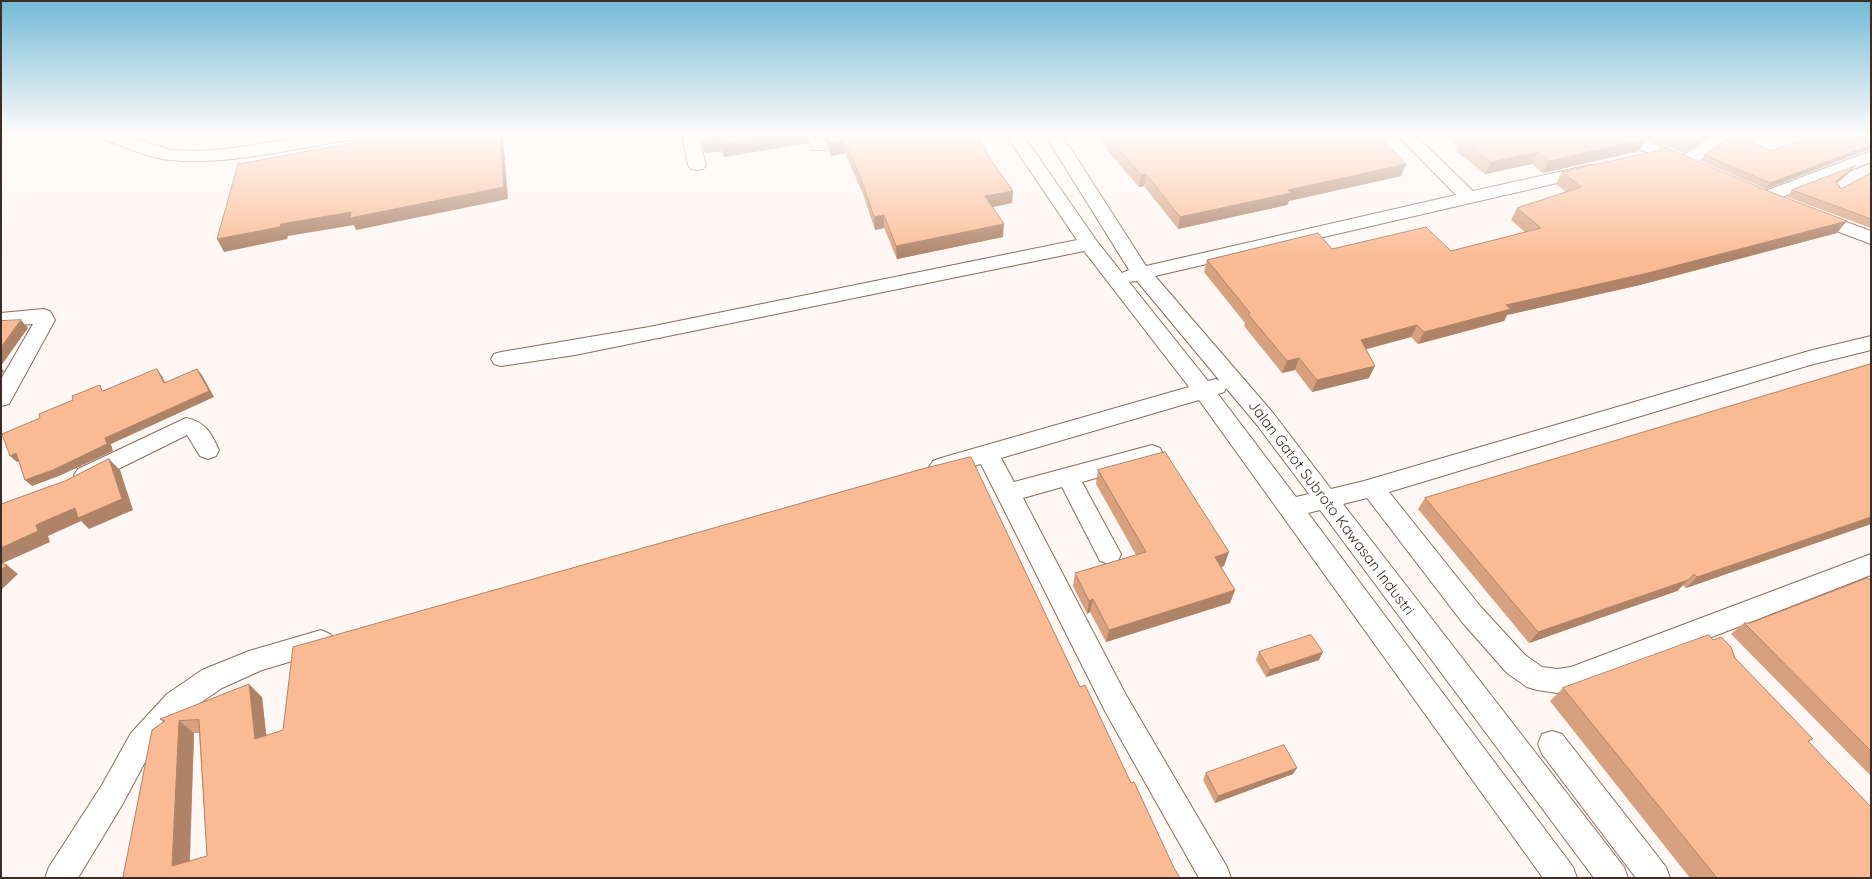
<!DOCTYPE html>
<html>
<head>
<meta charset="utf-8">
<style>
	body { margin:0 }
	#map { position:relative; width:1872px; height:879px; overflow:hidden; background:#fff7f3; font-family:Quicksand,sans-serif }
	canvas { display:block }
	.frame { position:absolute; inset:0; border:2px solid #3b2d25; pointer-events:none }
</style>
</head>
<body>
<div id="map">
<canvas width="1872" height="879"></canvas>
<div class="frame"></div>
</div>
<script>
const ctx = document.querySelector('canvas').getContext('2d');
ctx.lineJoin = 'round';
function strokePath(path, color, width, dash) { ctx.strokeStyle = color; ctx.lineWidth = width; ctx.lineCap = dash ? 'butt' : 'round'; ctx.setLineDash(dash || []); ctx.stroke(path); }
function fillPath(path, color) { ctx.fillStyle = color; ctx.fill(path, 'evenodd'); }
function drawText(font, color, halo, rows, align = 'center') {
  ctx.font = font + ' Quicksand,sans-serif'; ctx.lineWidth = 4.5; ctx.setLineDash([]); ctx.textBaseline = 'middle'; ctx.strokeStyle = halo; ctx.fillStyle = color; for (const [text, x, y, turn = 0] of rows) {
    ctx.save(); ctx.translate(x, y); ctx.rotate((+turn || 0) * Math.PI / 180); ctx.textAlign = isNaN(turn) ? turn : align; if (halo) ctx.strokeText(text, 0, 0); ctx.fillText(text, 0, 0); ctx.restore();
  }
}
const minor = new Path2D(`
	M100,135h25l45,15 28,1 28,-2 89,-14h43l-2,4 -6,1c-54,8 -125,26 -179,20 -23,-2 -47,-14 -69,-21z
	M682,135h16l8,30 -3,4 -6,1 -6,-1 -3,-4z
	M806,135h17l4,11 -2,4h-12z
	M1006,135h17l73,105 26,33 7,-3 -84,-135h17l84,131 310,-71 -59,-60h18l58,56 117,-26 6,1 3,4 -3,4 -441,102 118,137 58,76 33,-8 445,-130 62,-15v14l-61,15 -421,127 91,114 45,49 17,12 15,2 14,-2 300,-113v21l-290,113 -24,5 -20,-3 -10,-3 -20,-14 -45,-51 -95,-124 -24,6 281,363 4,11h-34l-274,-368 -12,3 265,354 4,11h-34l-344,-478 -198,58 13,24 138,-37 8,3 3,6 -3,6 -78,22 39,72 -3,7 -9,3 -9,-3 -38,-74 -39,11 103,197 101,172 4,11h-32l-93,-165 -125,-249 -40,12 -8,-3 -4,-6 4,-6 8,-3 248,-71 -105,-136 -509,104 -74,11 -7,-2 -3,-5 3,-5 7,-2 148,-25 428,-87zM1137,281l83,100 -4,-2 -8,2 -79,-99zM1226,388l31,37 52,69 -13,3 -78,-103 6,-2z
	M1613,135h23l46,21 32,-21h21l-45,32 -6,1 -69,-29z
	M1871,151v11l-99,39 -6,1 -6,-1 -3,-4 3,-4z
	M1813,210l58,21v13l-64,-24 -3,-4 3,-4z
	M43,309l7,2 5,9 -46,84 -8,2v-27l32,-55 -32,3v-14z
	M186,418c20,4 25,15 33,32l-3,6 -8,3 -8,-3 -13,-21 -93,46 -8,3 -8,-3 -4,-6 4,-6z
	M321,630l9,4 4,8 -4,8 -68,20 -40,18 -35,24 -36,39 -29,54 -44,73h-33l4,-11 53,-82 29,-52 36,-39 35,-24 47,-19z
	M1552,731l10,3 104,133 4,11h-34l-94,-124 -4,-10 4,-10z`);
strokePath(minor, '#8b6c59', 2);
fillPath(minor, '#fff');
fillPath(new Path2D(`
	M700,135h107l1,8 -84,14 -2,-6 -17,2z
	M824,135h154l11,22 24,34 -1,12 -19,4 10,30 -106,22 -13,-31 -9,2 -12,-36 -18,-41 -14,3 -3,-7 -1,-7z
	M1099,135h279l28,29 -5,12 -112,25 -2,4 -109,24 -34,-43 -5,1 -33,-38v-3z
	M1442,135h174l2,2 28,2 -7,12 -96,22 -11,-9 -47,10 -29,-23 2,-3z
	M1642,135h68l-27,18z
	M1794,135h77v15l-1,-1 -104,40 -65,-28 4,-6 65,-4 34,-11z
	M1562,172l275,61 -197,52 -133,30 -3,6 -86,23 -7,-7 -45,12 3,29 -57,14 -17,-22 -13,3 -38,-47 1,-3 -41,-51 3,-12 125,-11 119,2 74,-19 -14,-12 6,-12 49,-16 -10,-8z
	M1850,172l-13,11 4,6 30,-16v55l-84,-31 5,-7z
	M1871,364v160l-185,64 -3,-3 -6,6 -148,52 -111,-134 7,-11z
	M1098,470l126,96 -3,1 14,23 -5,13 -124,39 -16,-30 -3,2 -14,-28 2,-13 61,-18 -40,-71z
	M1871,580v196l-140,-142 13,-11h6z
	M1713,640l22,18 74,83 62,137h-181l-140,-177 13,-13z
	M1259,652l60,8 -53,17 -10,-17z
	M1080,687l51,96 43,85 -1051,9 40,-155 -3,-3 102,-22 4,38zM194,733h5l8,123 -17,5z
	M1206,773l87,1 -78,29 -12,-23z`), '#d7a17f');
fillPath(new Path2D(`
	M500,135h3l5,64 -152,31 -2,-5 -66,11 -1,3 -63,13 -7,-13 64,-15 70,-12z
	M776,135h31l1,8 -84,14 -3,-13z
	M1703,135h7l-27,18 5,-8z
	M720,138l2,13 -17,2 -3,-12z
	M1646,139l-7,12 -96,22 6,-12z
	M844,140l1,13 -14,3 -2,-13z
	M1871,145l-1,4 -104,40 4,-6z
	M1538,152l-6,12 -47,10 6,-12z
	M1406,164l-5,12 -112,25 -2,4 -109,24 2,-12 108,-27z
	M1855,166l-5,6 -19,16 5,-7z
	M1146,174l-2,12 -5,1 2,-12z
	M1013,191l-1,12 -28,6 1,-13z
	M884,215v13l-9,2 -1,-13z
	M1847,221l-10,12 -197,52 -133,30 -3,6 -86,23 6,-12 82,-27z
	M1004,224l-1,13 -106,22 -1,-13z
	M21,320l7,8 -27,38v-19z
	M1417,325l-6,12 -55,15 5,-12z
	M1299,358l-4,12 -13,3 5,-12z
	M1375,366l-6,12 -57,14 5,-12z
	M1,368l3,3 -3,4z
	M157,369l5,7 7,14 -5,-7z
	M197,369l5,6 12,22 -103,47 2,7 -54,25 -27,10 -7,-6 80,-42z
	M16,453l6,7 -5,2 -7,-6z
	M109,459l11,11 13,40 -44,19 -8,-8 -33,15 2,6 -49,22v-16l35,-23z
	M1871,517v7l-185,64 11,-11z
	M1229,552l-5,14 -14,4 5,-13z
	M7,565l11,9 -17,16v-20z
	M1694,574l-17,17 -148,52 9,-11z
	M1235,590l-5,13 -124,39 3,-12z
	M1093,599l-3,13 -3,2 2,-13z
	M1323,652l-4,8 -53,17 4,-7z
	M249,684l13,13 6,53 -13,-11z
	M179,721l15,12 -5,143 -17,-10z
	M1297,768l-4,6 -78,29 3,-7z`), '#af8368');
const building = new Path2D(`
	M374,135h126l4,52 -154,31 1,-6 -70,12 -1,3 -63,12 21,-75 126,-23 1,-4z
	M701,135h75l-55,9 -1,-6 -18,3z
	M827,135h151l11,22 24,34 -28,5 19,28 -108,22 -12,-31 -10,2 -12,-36 -18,-41 -15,3z
	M1109,135h269l28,29 -118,26 3,3 -111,24 -34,-43 -5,1 -33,-38h2z
	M1462,135h154l2,2 7,-2h11l10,4 -97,22 -11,-9 -47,10 -30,-23 5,-1z
	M1664,135h39l-15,10z
	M1733,135h8l29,16 43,-14 -3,-2h61v10l-101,38 -65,-28z
	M1662,146l106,45 79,30 -199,52 -142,32 5,4 -87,23 -7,-7 -56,15 14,26 -58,14 -18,-22 -12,3 -39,-47 2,-1 -43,-53 111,-27 14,16 94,-22 25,24 90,-23 -24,-20 64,-21 -19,-15 98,-22z
	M1855,166l-19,15 5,8 30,-16v46l-79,-29z
	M21,320l-20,27v-26z
	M1871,364v153l-174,60 -3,-3 -6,6 -150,52 -113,-134z
	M157,369l7,14 33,-14 12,22 -104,47 2,6 -54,26 -28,10 -9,-27 -6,3 -8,-22 38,-16 -1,-4 34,-14 -1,-4 28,-11 2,6z
	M1165,452l64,100 -14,5 20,33 -126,40 -16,-31 -4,2 -14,-28 71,-21 -48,-82z
	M971,457l109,230 5,-2 46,98 3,-1 40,86 6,10h-1059l2,-1 29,-147 13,-9 -5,-2 89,-35 6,55 28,-9 10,-83 629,-178zM199,720l8,136 -35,10 7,-145z
	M109,459l13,40 -44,19 -3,-10 -39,17 2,6 -37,17v-44l64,-23z
	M1,563l6,2 -6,5z
	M1868,578l3,2v171l-127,-128h6z
	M1311,635l12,17 -53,18 -11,-18z
	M1709,635l4,5 8,-3 10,10 4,11 78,81 -5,2 63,66v71h-154l-154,-190z
	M1284,745l13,23 -79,28 -12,-23z`);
fillPath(building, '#fabb94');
strokePath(building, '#af8368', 1);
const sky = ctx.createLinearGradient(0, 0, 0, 258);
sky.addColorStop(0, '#73bad6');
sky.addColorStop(0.52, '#fffbfa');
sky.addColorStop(1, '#fffbfa00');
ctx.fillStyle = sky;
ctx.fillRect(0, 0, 1872, 258);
drawText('15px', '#3b2d25', '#fff', [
	["Jalan Gatot Subroto Kawasan Industri",1331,508,53]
]);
</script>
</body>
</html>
